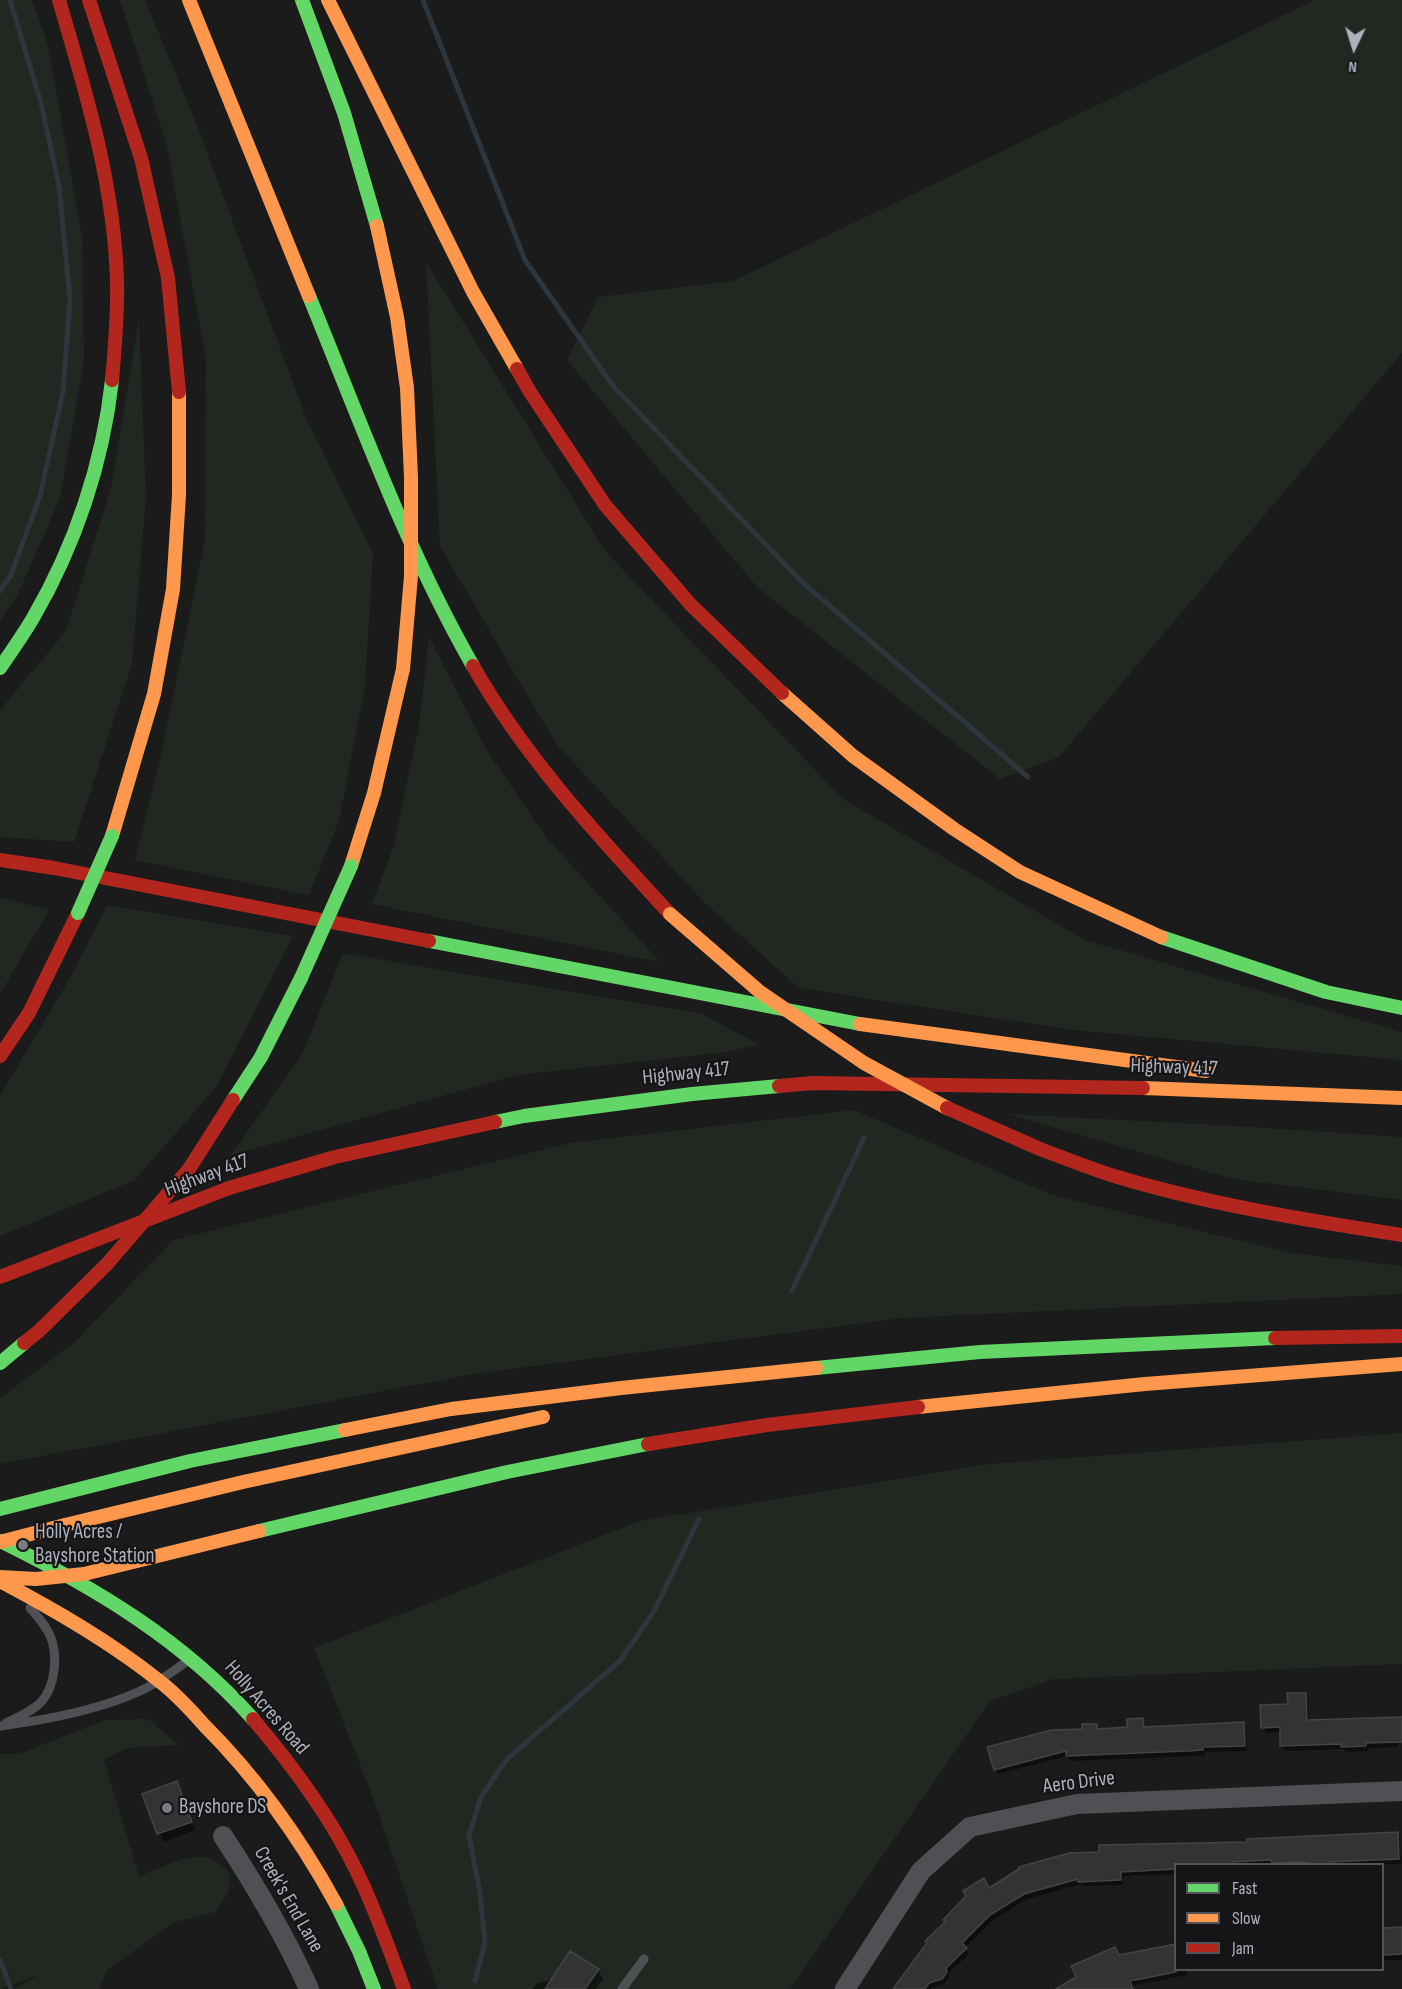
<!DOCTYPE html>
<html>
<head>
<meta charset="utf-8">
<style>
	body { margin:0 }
	#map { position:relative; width:1402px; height:1989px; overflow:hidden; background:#1b1b1b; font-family:"Sofia Sans Condensed",sans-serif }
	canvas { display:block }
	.legend { position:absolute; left:1174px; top:1863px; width:210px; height:108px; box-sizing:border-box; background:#151517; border:2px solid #525359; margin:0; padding:8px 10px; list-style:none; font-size:18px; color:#adb1bb }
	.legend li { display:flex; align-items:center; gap:12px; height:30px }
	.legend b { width:30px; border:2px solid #525359 }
	.north { position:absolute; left:1324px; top:18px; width:60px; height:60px; -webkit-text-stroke:4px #151517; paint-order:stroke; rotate:184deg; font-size:16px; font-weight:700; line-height:24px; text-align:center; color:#adb1bb }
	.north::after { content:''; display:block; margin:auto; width:21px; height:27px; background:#adb1bb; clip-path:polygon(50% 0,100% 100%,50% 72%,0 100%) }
</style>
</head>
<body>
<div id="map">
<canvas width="1402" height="1989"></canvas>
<ul class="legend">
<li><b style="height:8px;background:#63d668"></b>Fast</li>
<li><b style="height:8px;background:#ff974d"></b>Slow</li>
<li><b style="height:8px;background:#b3261e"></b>Jam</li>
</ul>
<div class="north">N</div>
</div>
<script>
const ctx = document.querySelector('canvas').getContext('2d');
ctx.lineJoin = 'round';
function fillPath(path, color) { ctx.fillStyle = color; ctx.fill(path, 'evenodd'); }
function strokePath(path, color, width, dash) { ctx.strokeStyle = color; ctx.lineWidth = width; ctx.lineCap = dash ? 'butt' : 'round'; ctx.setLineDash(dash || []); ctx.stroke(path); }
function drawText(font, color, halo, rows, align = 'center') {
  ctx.font = font + ' "Sofia Sans Condensed",sans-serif'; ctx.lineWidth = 4.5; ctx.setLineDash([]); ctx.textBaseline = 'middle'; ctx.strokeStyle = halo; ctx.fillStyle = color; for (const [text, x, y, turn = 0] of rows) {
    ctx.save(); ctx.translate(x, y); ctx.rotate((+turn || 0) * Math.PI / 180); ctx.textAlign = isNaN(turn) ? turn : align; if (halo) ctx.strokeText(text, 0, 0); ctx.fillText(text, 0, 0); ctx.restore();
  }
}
fillPath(new Path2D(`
	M0,0h32l16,45 34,192 2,124 -24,137 -42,96 -18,27z
	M120,0h25l50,120 111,298 67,135 -8,134 -26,134 -30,74 -174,-35 27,-110 43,-210 1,-181 -40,-217z
	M1315,0h87v353l-343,404 -59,22 -243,-192 -190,-227 31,-63 135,-16z
	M426,262l179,289 238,248 242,141 317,92v28l-329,-30 -274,-42 -93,-84 -150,-160 -116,-198z
	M139,319l7,178 -14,167 -58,178 -74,-5v-127l66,-79 45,-143z
	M429,637l57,112 60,88 114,125 -288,-58 21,-56 26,-122z
	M0,897l49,13 -49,84z
	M107,905l186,31 -76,150 -82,94 -135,56v-141l70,-117z
	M343,953l359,61 58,31 -42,8 -201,22 -286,80 72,-102z
	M854,1110l198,85 239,58 111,13v28l-500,24 -429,56 -473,90v-66l75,-56 98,-102 397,-97z
	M1008,1114l227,12 167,11v63l-169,-21z
	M1402,1433v231l-349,15 -63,22 -200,288h-352l-67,-197 -57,-144 326,-127 350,-57z
	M148,1719l31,26 -51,3 -24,12 35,116c32,-11 65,-36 92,-1l-3,17 -13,20 -40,10 -68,48 -8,19h-85l27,-15 -41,15v-235h19l86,-34z`), '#212822');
fillPath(new Path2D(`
	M1305,1694l3,5 1,22 93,-3v25h-4v4l-30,1v3l-22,1 -2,-3 -59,2 -3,-5 -1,-14 -15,1 -3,-5z
	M1143,1720l3,8 97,-5 3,5 1,23 -42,1v3l-13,1 -121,5 -4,-5 -69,18 -3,-5 101,-44 3,5 30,-1z
	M177,1783l18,47 -31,12 -20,-47z
	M1397,1834l3,5 1,25h-225v10l-53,2v9l-41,1 -1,-2 -54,15 -34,21 -28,28 4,6 -21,20 1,4 -5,6 -13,5h-36l94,-99 259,-46z
	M1402,1929v31h-20v-30z
	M1119,1957l57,13h10l1,5 -56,11 2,3h-74z
	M598,1970l5,9 -8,10h-63l5,-6z`), '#0007');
strokePath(new Path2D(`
	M423,0l102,260 88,126 189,196 226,195
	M0,591l11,-16 29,-79 23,-104 7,-93 -11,-113 -18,-83 -31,-103
	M792,1291l72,-153
	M0,1960l11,29
	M475,1981l10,-38 -5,-50 -11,-58 12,-38 26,-38 113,-98 34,-50 45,-92`), '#2e363d', 5);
const building = new Path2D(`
	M1287,1693h19l1,27 95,-3v25l-36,1v3l-25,1v-3l-61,2v-19l-19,1 -1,-23 28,-1z
	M1143,1718l1,9 100,-5 1,24 -42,1v3l-15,1 -122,5v-5l-72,19 -7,-23 65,-17 30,-1v-5h15v5l30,-2v-8z
	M177,1781l15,41 -35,12 -15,-40z
	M1398,1832l1,27 -70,3v2h-21v-1l-10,-1 -26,1 -1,-3 -39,2v2h-56v5l-55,3v8l-43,2v-3l-54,15 -34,21 -28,28 5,5 -21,20 1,4 -5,7 -13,4 -4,6h-32l34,-46 -2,-2 20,-19 -2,-2 23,-24 -3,-5 21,-13 5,10 30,-19v-2l50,-14 30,-1v-7l148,-3v-3z
	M1402,1927v27l-19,1v-27z
	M1176,1944v28l-46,9 3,8h-77l20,-12 -5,-11 44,-19 4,8z
	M570,1951l29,18 -14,20h-40z`);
fillPath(building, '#333');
strokePath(building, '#434447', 1.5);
strokePath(new Path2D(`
	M6,1723c12,-6 27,-12 36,-22 13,-15 16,-44 9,-63 -4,-11 -13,-21 -21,-30
	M0,1726c47,-6 95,-15 138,-34 19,-8 35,-21 51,-32
	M622,1989l22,-30`), '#4f5054', 9);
strokePath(new Path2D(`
	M223,1836c32,49 62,99 86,153
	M845,1989l76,-118 49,-44 107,-23 325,-13`), '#4f5054', 20);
strokePath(new Path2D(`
	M302,0l42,113 33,113
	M309,296c51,124 97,253 164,370
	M0,668c11,-16 23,-33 33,-50 42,-72 70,-155 79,-238
	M1161,937l165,55 76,16
	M429,941l431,83
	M233,1100l28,-43 40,-79
	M495,1122l29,-6 168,-22 87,-8
	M0,1363l24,-20
	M816,1368l164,-16 295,-14
	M0,1509l190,-48 155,-31
	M259,1531l248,-59 141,-28
	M0,1541c94,46 183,99 253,178
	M336,1904l23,47 15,38`), '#63d668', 14);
strokePath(new Path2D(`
	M189,0l120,296
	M328,0l145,292 44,77
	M377,226l20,91 10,71
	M782,693l71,63 101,73 66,43 141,65
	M112,836l42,-142 19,-105 6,-94v-103
	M351,866l23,-73 29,-124
	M860,1024l346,47
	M1143,1088l259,10
	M918,1407l227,-23 257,-20
	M345,1430l106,-21 170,-21 195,-20
	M65,1525l178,-43 300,-65
	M0,1577l36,2 48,-5 175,-43
	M0,1581c55,29 109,60 158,99 17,13 32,29 46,45 53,53 96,113 132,179`), '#ff974d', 14);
strokePath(new Path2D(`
	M59,0c27,92 55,184 58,280 1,34 -2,67 -5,100
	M89,0l52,158 27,120 11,114
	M517,369l13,23 75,113 86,100 91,88
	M473,666c53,93 125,170 197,248
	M0,860l54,8 375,73
	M0,1056l29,-43 49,-100
	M779,1086l34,-3 330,5
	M1040,1149c24,9 49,19 74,27 93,28 191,44 288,59
	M0,1277l229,-89 106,-31 160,-35
	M1275,1338l127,-2
	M648,1444l119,-19 151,-18
	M253,1719c39,46 77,97 103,151 19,38 33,79 48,119`), '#b3261e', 14);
strokePath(new Path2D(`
	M78,913l34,-77
	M301,978l50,-112`), '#63d668', 14);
strokePath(new Path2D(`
	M403,669l8,-93v-99l-4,-89
	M670,914l90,78 104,71 83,45
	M0,1542l65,-17`), '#ff974d', 14);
strokePath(new Path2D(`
	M947,1108l93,41
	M24,1343l15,-12 68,-67 82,-95 44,-69`), '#b3261e', 14);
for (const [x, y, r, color] of [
	[23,1545,6,"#7a7c83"],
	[167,1808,6,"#7a7c83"]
]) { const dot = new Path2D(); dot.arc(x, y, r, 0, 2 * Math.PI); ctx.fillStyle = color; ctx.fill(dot); strokePath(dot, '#151517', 2); }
drawText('21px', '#adb1bb', '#151517', [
	["Highway 417",1174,1068,2],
	["Highway 417",686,1074,-6],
	["Highway 417",207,1176,-20],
	["Holly Acres Road",266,1708,49],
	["Aero Drive",1079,1783,-7],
	["Creek's End Lane",288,1900,60]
]);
drawText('21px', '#adb1bb', '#151517', [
	["Holly Acres /",35,1533],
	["Bayshore Station",35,1557],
	["Bayshore DS",179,1808]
], 'left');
</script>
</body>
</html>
